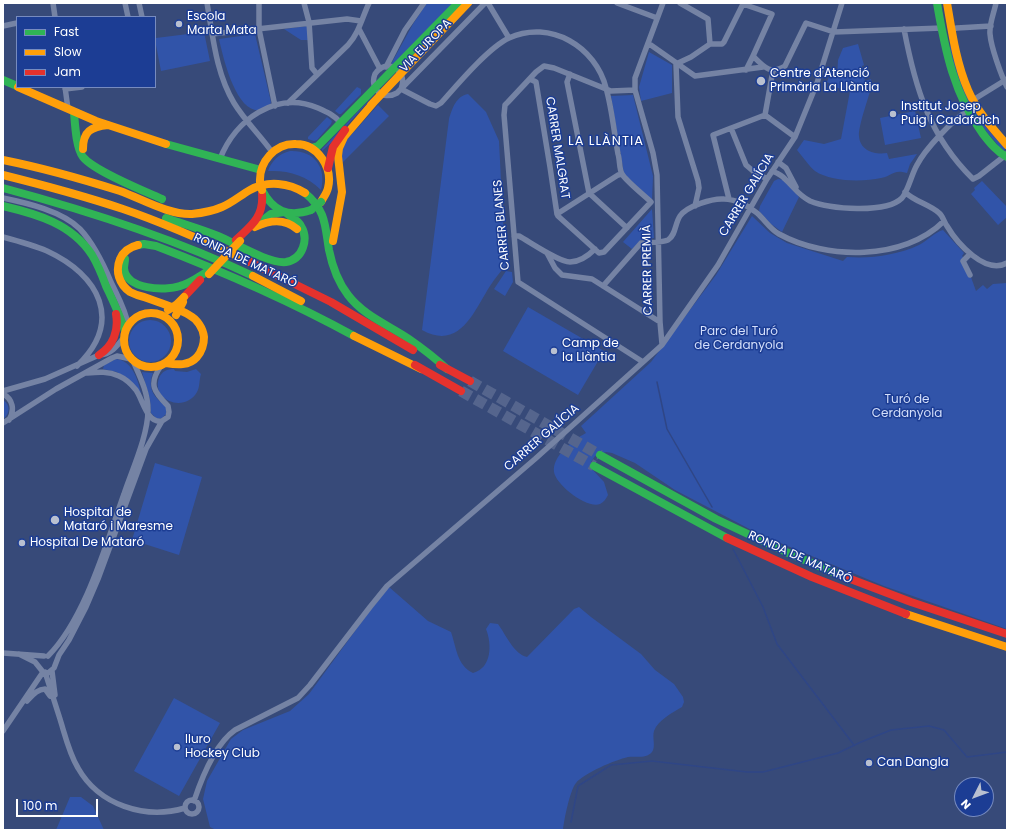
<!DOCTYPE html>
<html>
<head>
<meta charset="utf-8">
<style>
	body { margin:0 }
	#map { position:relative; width:1010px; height:833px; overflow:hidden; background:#374a79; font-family:Poppins,sans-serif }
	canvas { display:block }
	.frame { position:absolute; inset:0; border:4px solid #fff; pointer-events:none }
	.legend { position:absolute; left:16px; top:16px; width:140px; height:72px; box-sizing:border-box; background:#1c3d94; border:1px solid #778bbf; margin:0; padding:5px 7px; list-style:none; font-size:12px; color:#fff }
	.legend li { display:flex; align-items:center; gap:8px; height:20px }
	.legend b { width:20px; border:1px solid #778bbf }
	.north { position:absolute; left:954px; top:777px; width:40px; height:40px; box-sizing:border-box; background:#1c3d94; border:1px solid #778bbf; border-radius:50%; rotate:228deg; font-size:11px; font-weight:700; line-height:16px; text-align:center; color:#fff }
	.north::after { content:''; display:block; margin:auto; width:14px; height:18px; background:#b9c0d0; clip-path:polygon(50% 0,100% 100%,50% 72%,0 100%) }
	.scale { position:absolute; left:16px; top:799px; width:82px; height:18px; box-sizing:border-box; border:2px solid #fff; border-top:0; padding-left:5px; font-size:12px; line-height:14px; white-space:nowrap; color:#fff; -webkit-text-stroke:3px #1c3d94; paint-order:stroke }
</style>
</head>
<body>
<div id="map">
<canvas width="1010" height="833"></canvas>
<div class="frame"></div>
<ul class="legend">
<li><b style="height:5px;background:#30b455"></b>Fast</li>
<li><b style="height:5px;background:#ff9f0a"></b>Slow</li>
<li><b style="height:5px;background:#e5322d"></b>Jam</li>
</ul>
<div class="north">N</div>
<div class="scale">100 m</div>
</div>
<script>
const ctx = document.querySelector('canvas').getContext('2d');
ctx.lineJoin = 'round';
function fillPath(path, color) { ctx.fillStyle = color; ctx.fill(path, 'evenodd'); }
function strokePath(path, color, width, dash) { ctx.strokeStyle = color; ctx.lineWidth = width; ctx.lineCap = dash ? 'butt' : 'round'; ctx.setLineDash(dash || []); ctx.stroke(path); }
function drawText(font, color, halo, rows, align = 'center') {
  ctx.font = font + ' Poppins,sans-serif'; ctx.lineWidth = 3; ctx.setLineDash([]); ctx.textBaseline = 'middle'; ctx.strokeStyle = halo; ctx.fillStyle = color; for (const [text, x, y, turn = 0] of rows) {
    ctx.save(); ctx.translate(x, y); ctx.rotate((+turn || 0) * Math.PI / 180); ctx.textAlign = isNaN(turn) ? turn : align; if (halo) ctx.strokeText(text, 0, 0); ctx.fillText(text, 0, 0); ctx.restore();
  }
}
fillPath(new Path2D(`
	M427,3h28l-59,60 -5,1 22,-40z
	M308,26l1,14h-8l-17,-11z
	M155,32l1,6 48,-6 6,29 -49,10 -6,-31z
	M255,34l16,68 -1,4c-5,1 -11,5 -15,4 -21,-5 -32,-53 -36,-71z
	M858,44l6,21 -2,1 3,15 6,-2 1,6c-3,11 -14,42 -13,51 1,15 16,19 28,17l2,6 28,-5 -7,10 -3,9c-14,-4 -13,2 -26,5 -18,4 -50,4 -66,-7 -5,-4 -13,-15 -18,-21l7,-10 20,4 17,-5 9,-48 -8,-1 -15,-8 3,-8 7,4 1,-18 5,-12z
	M952,46c5,16 9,32 14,47 8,22 23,39 39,55l-1,3c-5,-3 -8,-9 -12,-13 -25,-29 -35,-56 -43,-91z
	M649,52l23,13v28l-31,8 -2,-14z
	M357,87l4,2v5l-20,20h-2l-4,-3z
	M376,93l-43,48 -11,10v-2z
	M468,94l18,18 13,29 4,80 4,43c-6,7 -12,14 -17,22 -16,25 -30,65 -68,44l27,-211c3,-10 7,-23 19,-25z
	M633,95l20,81 -1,24 -28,-26 -13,-78z
	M378,105l11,11 -49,49 3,-21z
	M915,111l6,27 -36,7 -5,-27z
	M327,117l5,4 -1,3 -14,16 -3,1 -6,-2v-2z
	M290,151c24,-1 37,16 31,39 -15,-15 -33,-20 -53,-19 4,-11 11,-17 22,-20z
	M778,179l6,1 15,17 -17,35 -11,-8 -12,-13 1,-5 14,-25z
	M982,181l25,26v10l-9,8 -27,-31 4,-4 -1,-2z
	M652,209l2,29 -13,2 -9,9 -9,-7z
	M752,216l18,17 17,10 56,18 4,-4c23,2 51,-2 72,-12 8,-4 16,-13 24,-15l21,23 -2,3 2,2 12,33 7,-6 4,4 6,-5 14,-1v346l-123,-43 -123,-51 -86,-45 -40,-27 -23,-10 -6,-1 -11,4 -4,6v6l13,14 4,13c-2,4 -4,7 -8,9 -13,5 -44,-19 -46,-32 -2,-16 19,-32 32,-39l-5,-7 70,-64 65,-87z
	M506,271l6,1 1,10 -8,14 -11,-7z
	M528,307l76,44 -26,44 -75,-44z
	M129 341a21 21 0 1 1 42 0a21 21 0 1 1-42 0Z
	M116,359c16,1 22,21 25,34l-24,-21 -14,-3 1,-4z
	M174,369l1,2 12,1 9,-3 5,5c-2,6 -1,13 -4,18 -12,21 -46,9 -38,-14 3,-7 8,-9 15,-9z
	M142,372l11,1c-6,15 1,25 13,33v8l-4,4 -5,1 -6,-6 -1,-14z
	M3,400c8,5 7,14 0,19z
	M155,463l47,14 -23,78 -47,-15z
	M389,587l39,34 23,11c5,14 6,34 22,41 19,-5 19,-29 13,-44l4,-6 8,1c8,11 16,30 29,33l47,-48 5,-2 12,10 50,37 14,16 19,14 9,13 1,5 -2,5c-10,6 -24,13 -28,24 -2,6 2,16 -2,21 -6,7 -16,4 -24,5 -13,3 -44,16 -52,26 -6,7 -12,37 -13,47h-347l-6,-3 -7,-28 4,-18 24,-42 12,-9 47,-19 19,-17 60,-82z
	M174,698l46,25 -41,73 -45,-25z
	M70,797h11l12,9 11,24h-48z`), '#3154a9');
strokePath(new Path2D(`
	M657,382l10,47 45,78
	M733,549l30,58 14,37 77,101
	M571,822l7,-36 33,-21 41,-4 95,11h16l75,-19 23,-11 30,-12 38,-4 15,4 23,27 40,-5`), '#2f4686', 1.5);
strokePath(new Path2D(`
	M470,381l130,74
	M461,391l133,75`), '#55658d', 11, [11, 5.5]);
strokePath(new Path2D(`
	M53,3l2,14
	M125,3l3,14
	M139,3l3,14
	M207,3c6,34 9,70 27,100 11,18 26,32 38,49
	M259,3v26l16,77
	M304,3l5,19 3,46 5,6
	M488,3l21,35
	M617,3l40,15
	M680,3l28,16 2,25
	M996,3c-2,10 -7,21 -6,31 1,13 11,41 17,53
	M3,26l14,-3
	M359,29l21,40
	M904,29c11,58 25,107 69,150l6,-3 28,-22
	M952,29l5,-1 34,-2
	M212,34l135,-15 14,2
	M648,43l47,33 68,-9
	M710,44h12l2,-2 19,-38 29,10 -19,42c11,11 17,19 32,10l21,-43 28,9 108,-4
	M676,64l2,53 20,64 1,7 -4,18
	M676,64l15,-7 19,-13
	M386,67l19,-37 19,-27
	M746,70l7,-14
	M570,74l-3,8 22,111 38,35
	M530,79l6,3 14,85 7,47 1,2 41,37 5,-1 47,-50
	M65,87l3,22
	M65,89l17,-2
	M401,89l29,15 6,2 5,-3c16,-18 47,-55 68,-65 41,-19 87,9 97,50 6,21 8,44 12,66 2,6 1,15 4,20 4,7 23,22 29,28
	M401,89c8,-19 -15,-32 -26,-15 -6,15 8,27 22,19l88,-90
	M635,90l-24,1 -57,-23 -10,-2 -8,6 -28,30 -3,3 -1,10 14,167 125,80
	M973,100l34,-21
	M288,103l60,-58c11,-12 14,-27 21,-42
	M765,115l30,22
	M731,128l15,37 7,6 14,8
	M220,159c15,-39 56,-69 98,-51 9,4 16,7 23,15
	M778,162l8,6 10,19
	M772,171c5,2 10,4 13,8 9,8 13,16 25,22 19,8 76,13 92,-3 6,-7 10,-25 15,-33 8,-16 35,-44 50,-54
	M905,192c10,10 24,12 34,21 4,3 5,9 8,13 10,17 38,49 60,37
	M3,198c24,5 59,13 77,31 14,15 23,34 31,53 6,13 15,28 17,43
	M729,199l-16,-64 52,-20 8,-45
	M557,214l61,-39 4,-1
	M514,236h5c11,6 40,26 51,26 9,0 19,-7 25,-13
	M3,237c15,4 30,8 44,14 52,24 77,70 30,115
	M547,253l8,15 7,7 30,4 68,43
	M970,275l-7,-14 7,-7
	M603,286l38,-43c8,-1 20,0 27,-3 8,-5 7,-17 12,-24 7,-10 33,-18 44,-17 11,0 25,7 33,14 8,7 13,16 22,21 47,26 125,27 165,-13
	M662,344l-2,-22 -3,-147 -4,-22 -18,-63v-12l28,-75
	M86,373c12,-1 22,-2 33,3 7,3 13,9 17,14 7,10 11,34 26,31
	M3,391l42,-12 54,-24c12,0 19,-10 25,-18
	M3,394c10,5 12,16 6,26
	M3,423l53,-34 56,-31 5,-2 14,3
	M3,653l41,3
	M19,654l16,8 8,10 5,1 6,-5 5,-13 10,-15 17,-33 12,-28 48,-130 16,-28 6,-4 1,-5 -1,-6c-14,-14 -20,-22 -7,-40
	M48,656c37,-37 58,-112 76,-162 8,-24 24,-58 24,-84 0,-18 -8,-33 -15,-49
	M52,671l3,24
	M45,672c5,16 10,31 15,47 5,16 9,34 18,49 21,37 67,52 107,40
	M27,701c5,-5 10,-12 18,-12l5,7
	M3,731l40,-59
	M185 807a7 7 0 1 1 14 0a7 7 0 1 1-14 0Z
	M194,801c8,-24 21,-57 41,-71l63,-32 12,-13 60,-78 17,-21 148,-127 127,-114 56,-80 49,-86 28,-42 22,-54 25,-80`), '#7583a4', 5.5);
strokePath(new Path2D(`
	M937,3c8,47 17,92 46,131 7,9 14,18 24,23
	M3,80l14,6
	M74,112c1,12 2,36 9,45 11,14 61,34 79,42
	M166,144l95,26
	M311,148l7,-2 140,-143
	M3,188c86,23 170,50 250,88
	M262,190c11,21 26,28 49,20
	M305,193c21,17 20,33 24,57 3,15 9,32 19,45 15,20 40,30 61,44 13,9 26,19 38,30
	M3,206c34,8 69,18 89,49 6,10 10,20 14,31 7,15 14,29 19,45
	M166,218c17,6 35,11 52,18 17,7 51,28 68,26 17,-3 23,-23 15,-36 -3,-7 -11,-9 -16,-14
	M258,224l13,-10 13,-2
	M138,245l6,-1 12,2c68,26 134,55 198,90
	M125,259c0,3 -1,7 -1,9 2,22 41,23 56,18 9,-2 17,-8 25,-13
	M600,455l116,64 70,33 54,23
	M594,466l133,72`), '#30b455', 8);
strokePath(new Path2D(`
	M947,3c5,29 9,59 21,87 9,21 24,38 39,55
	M18,87l78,34 70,23
	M371,105l97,-102
	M83,149c0,-18 8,-22 25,-24
	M3,160c40,8 79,19 117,31 22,8 49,24 72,23 10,-1 21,-3 30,-7 10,-4 19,-12 28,-17 18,-10 39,-7 55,3
	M3,175c40,10 81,21 120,34 44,15 86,34 127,53
	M260,182c-1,-20 15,-39 36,-38 22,0 37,24 32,44 -1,5 -5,10 -7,14
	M255,227c15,-7 29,-9 42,2
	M333,241l9,-49 -4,-36 1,-8 5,-11 30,-35
	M138,245c-8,2 -15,7 -18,14 -5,12 -1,25 10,33 4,2 9,4 14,5 13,5 34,11 45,18 8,4 14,13 15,22 0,8 -2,14 -7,20 -8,9 -20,8 -31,6
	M253,276l48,25
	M124 340a27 27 0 1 1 54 0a27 27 0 1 1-54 0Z
	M354,336l67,33
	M906,614l101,33`), '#ff9f0a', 8);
strokePath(new Path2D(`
	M328,168l5,-21 12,-17
	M236,240c15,-14 28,-23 26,-46
	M250,262l81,40 82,48
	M184,297l16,-17
	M99,355c14,-9 20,-24 17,-41
	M415,365l46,26
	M440,365l30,16
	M727,538l85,39 94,37
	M840,575l71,27 96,32`), '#e5322d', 8);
strokePath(new Path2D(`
	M311,210l10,-8`), '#30b455', 8);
strokePath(new Path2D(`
	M260,182l2,8
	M209,274l31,-33
	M168,310l8,-5 8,-8
	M176,315l7,-13`), '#ff9f0a', 8);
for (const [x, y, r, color] of [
	[179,24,4,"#b9c0d0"],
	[761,81,5,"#b9c0d0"],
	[893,114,4,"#b9c0d0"],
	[554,351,4,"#b9c0d0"],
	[55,520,5,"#b9c0d0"],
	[22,543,4,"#b9c0d0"],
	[177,747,4,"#b9c0d0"],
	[869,763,4,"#b9c0d0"]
]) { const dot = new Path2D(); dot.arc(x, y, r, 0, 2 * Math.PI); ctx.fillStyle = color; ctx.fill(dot); strokePath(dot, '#1c3d94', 1.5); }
drawText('12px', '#fff', '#1c3d94', [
	["Escola",187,17],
	["Marta Mata",187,31],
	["Centre d'Atenció",770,74],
	["Primària La Llàntia",770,88],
	["Institut Josep",901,107],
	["Puig i Cadafalch",901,121],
	["Camp de",562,344],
	["la Llàntia",562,358],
	["Hospital de",64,513],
	["Mataró i Maresme",64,527],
	["Hospital De Mataró",30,543],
	["Iluro",185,740],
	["Hockey Club",185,754],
	["Can Dangla",877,763]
], 'left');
drawText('12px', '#fff', '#1c3d94', [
	["VIA EUROPA",426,46,-46],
	["CARRER MALGRAT",557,148,81],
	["CARRER GALÍCIA",747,195,-59],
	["CARRER BLANES",502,225,-95],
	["RONDA DE MATARÓ",245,261,25],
	["CARRER PREMIÀ",648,270,-91],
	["CARRER GALÍCIA",542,438,-41],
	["RONDA DE MATARÓ",800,558,24]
]);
drawText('12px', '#d4dffb', '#1c3d94', [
	["Parc del Turó",739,332],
	["de Cerdanyola",739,346],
	["Turó de",907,400],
	["Cerdanyola",907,414]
]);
ctx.letterSpacing = '1px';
drawText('13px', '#fff', '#1c3d94', [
	["LA LLÀNTIA",606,142]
]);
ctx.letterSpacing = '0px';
</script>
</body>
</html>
